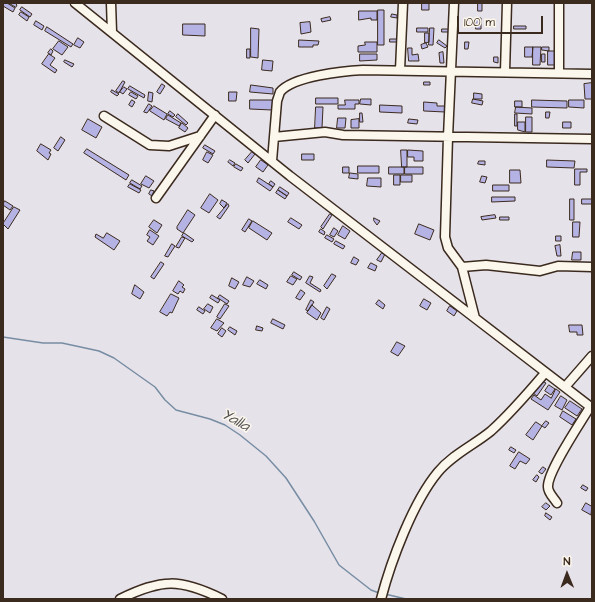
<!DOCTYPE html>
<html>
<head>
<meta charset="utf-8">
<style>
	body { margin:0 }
	#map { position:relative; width:595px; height:602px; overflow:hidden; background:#e6e2ea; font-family:"Architects Daughter",sans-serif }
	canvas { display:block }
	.frame { position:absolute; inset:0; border:4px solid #3b2a1e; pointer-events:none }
	.north { position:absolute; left:547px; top:554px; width:40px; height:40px; -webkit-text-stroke:3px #fbf7ec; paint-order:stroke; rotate:359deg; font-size:11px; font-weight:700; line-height:16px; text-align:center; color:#3b2a1e }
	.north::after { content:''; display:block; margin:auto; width:14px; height:18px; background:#3b2a1e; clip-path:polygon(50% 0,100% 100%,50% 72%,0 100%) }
	.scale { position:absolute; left:457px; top:16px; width:86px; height:18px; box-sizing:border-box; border:2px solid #3b2a1e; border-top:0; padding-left:5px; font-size:12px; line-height:14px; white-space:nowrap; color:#3b2a1e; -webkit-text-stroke:3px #fbf7ec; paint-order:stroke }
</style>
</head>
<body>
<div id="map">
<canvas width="595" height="602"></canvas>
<div class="frame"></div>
<div class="north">N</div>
<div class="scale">100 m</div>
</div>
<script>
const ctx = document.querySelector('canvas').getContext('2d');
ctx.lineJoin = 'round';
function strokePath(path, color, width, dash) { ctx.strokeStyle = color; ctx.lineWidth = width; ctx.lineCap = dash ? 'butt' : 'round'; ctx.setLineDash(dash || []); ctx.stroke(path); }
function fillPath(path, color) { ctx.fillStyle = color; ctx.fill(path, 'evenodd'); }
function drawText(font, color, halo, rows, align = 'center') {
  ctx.font = font + ' "Architects Daughter",sans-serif'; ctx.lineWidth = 3; ctx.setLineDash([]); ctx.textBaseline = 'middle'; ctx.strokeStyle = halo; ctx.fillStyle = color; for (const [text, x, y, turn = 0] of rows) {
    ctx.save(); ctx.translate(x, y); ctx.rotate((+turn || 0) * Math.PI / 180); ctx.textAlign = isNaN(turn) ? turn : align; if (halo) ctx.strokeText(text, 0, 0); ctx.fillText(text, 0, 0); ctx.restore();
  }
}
strokePath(new Path2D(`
	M3,337l40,6h19l37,8 15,7 41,29 10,13 11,10 34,9 15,6 15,10 26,21 20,22 28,43 25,44 32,25 8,3
	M385,594l21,5`), '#778da3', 1.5);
const building = new Path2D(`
	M3,3h4l8,5 -2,4 -10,-6z
	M9,3h6l2,2 -1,2z
	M422,3h7v7h-7z
	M478,3h4v8h-4z
	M22,7l10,7 -2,3 -10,-7z
	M378,10h6v35h-6z
	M359,11h18v9h-6v-2l-12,2z
	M21,12l8,5 -2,4 -8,-6z
	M392,14l5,1v3l-6,-1z
	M330,17l1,3 -9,2 -1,-3z
	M476,18h5v11h-5z
	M36,21l8,5 -2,4 -8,-5z
	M310,22l1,10 -10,2 -1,-11z
	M183,24h22v12l-22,-1z
	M514,26h12v3h-12z
	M47,27l26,17 -2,3 -26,-16z
	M251,28l8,1 -1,29 -7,-1z
	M417,28h11v4h-11z
	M430,28h4l-1,17h-4z
	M442,29h7v3h-7z
	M425,33h4v9l-4,1z
	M78,38l6,4 -4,6 -6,-3z
	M390,39h7v3h-7z
	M299,40l20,1 -1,4h-5v2h-14z
	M439,40l8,6 -2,2 -8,-5z
	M59,41l9,6 -6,8 -9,-6z
	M365,42h12v10h-19v-6l7,-1z
	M465,42h4l-1,7h-3z
	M426,43l2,4 -6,2 -1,-4z
	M525,47h8l-1,10h-7z
	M533,47h8l-1,18h-7z
	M542,47h7v4l-7,-1z
	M408,48h4v7l6,-1 1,7h-10z
	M51,49l2,2 -2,4 -3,-2z
	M247,49h3v9h-3z
	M548,51h7v14h-7z
	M443,52l1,11h-4l-1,-10z
	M49,54l6,4 -5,7 7,5 -2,3 -13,-9z
	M360,54h17v6l-17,1z
	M542,54h3v8h-3z
	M494,57h4v6l-4,-1z
	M65,60l9,4 -2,3 -8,-5z
	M263,60l10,1 -1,10 -10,-1z
	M123,81l2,1 -6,11 -3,-2z
	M424,82h6v3h-6z
	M592,83v16h-7l-1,-15z
	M162,84l3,2 -5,8 -3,-2z
	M251,85l22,3v6l-23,-2z
	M130,86l15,9 -1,3 -16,-9z
	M124,87l3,2 -4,5 -3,-2z
	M112,90l7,4 -2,2 -6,-4z
	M131,92l7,4 -2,3 -7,-4z
	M149,92l4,1 -1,9 -4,-1z
	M229,92h8l-1,9h-7z
	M474,93l8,1v5h-8z
	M316,98h22v6h-22z
	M361,99h10v6l-11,-1z
	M473,99l10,2 -1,4 -10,-2z
	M132,100l3,2 -3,5 -3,-2z
	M250,100h23l-1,10 -22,-1z
	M345,100h14v4h-4v5h-17v-4h7z
	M532,100l35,1v7l-35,-1z
	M569,100h15v8l-15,-1z
	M515,101h7v6h-7z
	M424,102l13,1v3h8v6l-21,-1z
	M149,104l3,2 -5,7 -3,-1z
	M380,105l22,1v7l-22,-1z
	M154,106l13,8 -3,6 -14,-9z
	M316,107h7l-1,21h-7z
	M516,107l16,1v6l-17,-1z
	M170,111l5,4 -2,2 -5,-3z
	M546,112h4l-1,6h-3z
	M360,113h2l1,9h-3z
	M178,114l10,9 -2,2 -10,-8z
	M515,114h2v12h-2z
	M168,115l13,8 -2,3 -13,-7z
	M526,117h6v15h-6z
	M338,118h8l-1,10h-8z
	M88,119l14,8 -6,11 -14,-8z
	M359,119v9h-8v-8z
	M409,119l9,1 -1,4 -9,-1z
	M518,122h7v10l-7,-2z
	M563,122h8v6h-8z
	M182,123l6,5 -3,4 -6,-4z
	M61,137l4,3 -7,11 -4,-3z
	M41,144l10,6 -2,3 2,1 -3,6 -11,-9z
	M205,145l10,6 -2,3 -10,-6z
	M87,149l42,26 -3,5 -42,-27z
	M401,150h6v17h-5z
	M408,150l15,1v10h-9v-4h-6z
	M207,152l6,3 -5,8 -5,-3z
	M252,152l3,2 -7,9 -3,-3z
	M302,154h12v6h-12z
	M230,160l5,3 -2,3 -5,-4z
	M261,160l7,5 -5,7 -7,-5z
	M547,160l28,1 -1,7 -27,-1z
	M479,161h6v4l-7,-1z
	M236,164l7,4 -2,3 -7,-4z
	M358,166h21v7h-21z
	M343,167h6v6h-6z
	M389,167h15v7h-15z
	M405,167h18v7h-18z
	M575,169h12v3h-7v13h-5z
	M510,170h10l1,13h-11z
	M350,173l8,1v5l-9,-1z
	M394,175h6v10h-6z
	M401,175h11v7h-11z
	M146,176l8,5 -5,7 -8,-4z
	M482,176l5,1 -2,6 -5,-1z
	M259,178l14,9 -3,4 -13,-9z
	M368,178h13v9l-14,-1z
	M132,180l10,6 -2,3 -10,-6z
	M271,181l4,3 -2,3 -4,-3z
	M130,184l11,6 -2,3 -11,-6z
	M493,185h16v6h-16z
	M280,187l9,6 -2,3 -9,-6z
	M151,190l3,1 -2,5 -3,-2z
	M278,190l9,6 -2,3 -9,-6z
	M210,194l8,6 -9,13 -8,-5z
	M492,197h23v4l-23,1z
	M570,199h4v21h-4z
	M582,199h10v5h-10z
	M222,200l5,3 -3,5 -4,-4z
	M5,201l8,5 -3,4 -7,-5z
	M228,204l1,2 -9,13 -3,-2z
	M14,207l6,3 -12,19 -5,-5z
	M188,210l7,5 -12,18 -6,-4v-2z
	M330,214l2,1 -9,14 -2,-2z
	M495,215l1,3 -14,2 -1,-3z
	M500,217h9v3h-9z
	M291,218l11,7 -3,4 -11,-7z
	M374,218l6,3 -3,4 -3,-4z
	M249,219l3,2 -7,11 -3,-2z
	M154,220l8,5 -5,8 -8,-6z
	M253,221l19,12 -5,7 -18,-12z
	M573,222h7l-1,15h-6z
	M419,224l15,6 -4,10 -15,-6z
	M343,226l7,5 -5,8 -7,-4z
	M334,228l4,3 -4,6 -4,-2z
	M321,229l4,3 -1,3 -5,-3z
	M150,230l9,6 -6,9 -6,-4 3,-4 -3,-2z
	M107,233l13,8 -6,9 -19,-13 1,-3 7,4z
	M184,233l10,7 -2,2 -10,-6z
	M327,235l7,4 -2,3 -7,-4z
	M556,236h5v5h-5z
	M182,237l3,1 -6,10 -3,-1z
	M336,241l9,5 -2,3 -9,-5z
	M172,244l3,2 -7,11 -3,-1z
	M560,245l1,11h-4l-2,-10z
	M573,252h8v8h-9z
	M382,253l3,1 -4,8 -4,-2z
	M354,257l5,3 -3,5 -5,-2z
	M161,262l3,2 -10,15 -3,-2z
	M371,263l6,3 -2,5 -7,-3z
	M294,272l8,5 -2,3 -8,-5z
	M332,274l4,2 -9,13 -3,-3z
	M291,276l6,3 -4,6 -6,-3z
	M310,276l3,1 -3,6 11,7 -1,2 -14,-9z
	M247,277l7,4 -4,6 -7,-2z
	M232,278l7,4 -4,7 -6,-3z
	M260,280l8,5 -2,4 -9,-5z
	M179,281l5,4 -2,2 3,2 -2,4 -3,-2 -2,3 -5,-3z
	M135,285l9,7 -4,7 -8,-5z
	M301,290l4,3 -5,7 -4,-2z
	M171,294l8,4 -7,15 -2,-1 -3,4 -7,-4z
	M212,295l8,5 -2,3 -8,-5z
	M220,295l9,6 -2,3 -9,-6z
	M424,299l7,4 -4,7 -7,-4z
	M311,300l3,2 -6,9 -2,-1z
	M379,300l6,5 -2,4 -7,-5z
	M208,304l5,3 -3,6 -6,-4z
	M225,304l4,2 -9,13 -3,-2z
	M312,305l9,8 -4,7 -10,-7z
	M450,306l7,5 -3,5 -7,-5z
	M199,307l6,4 -2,3 -6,-4z
	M327,307l3,2 -6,11 -3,-2z
	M217,319l7,4 -7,8 -6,-3z
	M273,319l12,6 -2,4 -12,-6z
	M569,325h13l1,10h-6v-3h-7z
	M257,326l6,2 -1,3 -6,-1z
	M230,327l7,4 -2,4 -7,-5z
	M222,328l4,3 -4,6 -4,-3z
	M397,342l8,4 -7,10 -7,-4z
	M542,381l4,2 -9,13 -4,-3z
	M549,385l6,4 -4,6 -6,-4z
	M556,389l4,3 -12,18 -17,-11 3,-4 7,5 4,-6 6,4z
	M561,396l6,4 -5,10 -7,-4z
	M570,401l12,8 -5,7 -12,-8z
	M563,411l13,8 -4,6 -12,-8z
	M546,421l3,2 -4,5 -3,-2z
	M536,422l6,4 -9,14 -7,-5z
	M511,447l5,3 -2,3 -5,-3z
	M519,452l11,7 -4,5 -6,-3 -5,8 -5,-3z
	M543,467l3,2 -4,5 -3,-2z
	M537,475l2,2 -3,5 -3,-2z
	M583,485l5,3 -2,3 -5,-3z
	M546,503l4,3 -4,4 -4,-3z
	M586,503l5,3 1,-1 -1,10 -9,-5z
	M546,513l6,4 -2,3 -5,-4z`);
fillPath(building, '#b5b2e4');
strokePath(building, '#3b2a1e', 1);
const minor = new Path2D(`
	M75,3l215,173 302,232
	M111,3l1,29
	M454,3l-6,134 -3,100 3,11 14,19 13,51
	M400,70l3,-67
	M505,72l2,-69
	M559,73v-70
	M104,116l46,29 19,1 31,-10
	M274,137l51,-5 18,3 249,4
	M272,161l5,-60c1,-3 2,-6 3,-9 13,-16 64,-21 83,-22l229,4
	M156,198l59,-83
	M462,267l24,-2 54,6 18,-5 34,1
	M565,387l27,-31
	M557,503c-3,-5 -9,-10 -9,-16 -1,-15 33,-65 42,-80
	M120,599c42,-20 59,-21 102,0
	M381,599c10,-38 32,-97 57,-127 15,-18 36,-27 53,-41 20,-18 37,-38 54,-58`);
strokePath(minor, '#3b2a1e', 11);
strokePath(minor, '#fbf7ec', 8);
drawText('italic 16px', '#545355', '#fbf7ec', [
	["Yalla",235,421,30]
]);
</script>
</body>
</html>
